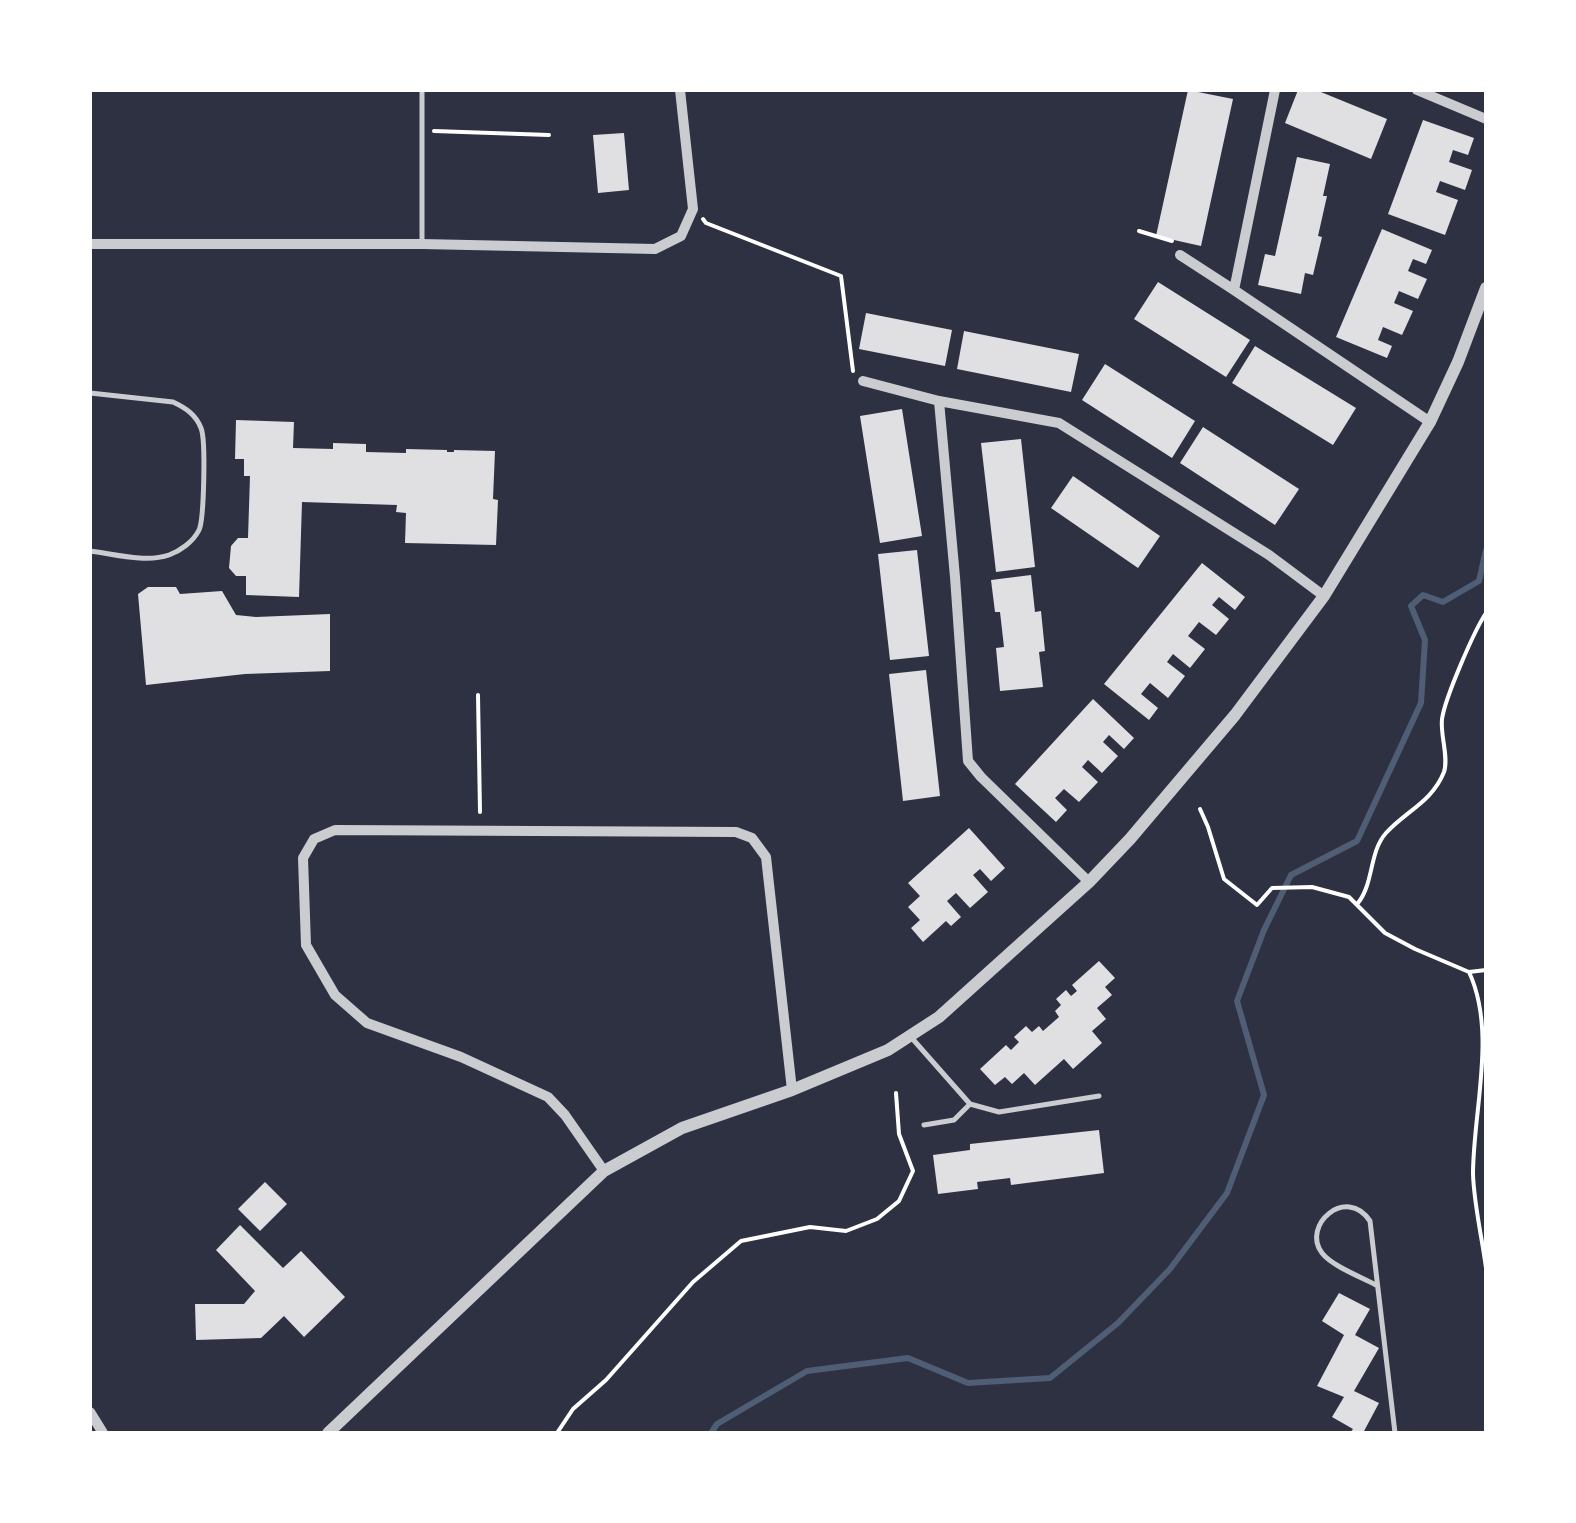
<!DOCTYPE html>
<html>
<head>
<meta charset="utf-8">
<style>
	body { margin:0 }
	#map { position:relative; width:1576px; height:1523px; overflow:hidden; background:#2d3142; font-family:"Nunito Sans",sans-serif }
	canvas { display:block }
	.frame { position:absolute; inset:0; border:92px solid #fff; pointer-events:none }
</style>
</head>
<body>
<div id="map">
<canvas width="1576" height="1523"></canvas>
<div class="frame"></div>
</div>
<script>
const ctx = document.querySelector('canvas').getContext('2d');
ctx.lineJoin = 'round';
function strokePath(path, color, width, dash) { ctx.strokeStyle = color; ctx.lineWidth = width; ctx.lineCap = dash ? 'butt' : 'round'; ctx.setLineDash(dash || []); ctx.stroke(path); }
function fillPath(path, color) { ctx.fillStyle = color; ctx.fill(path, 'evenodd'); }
strokePath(new Path2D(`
	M711,1433l6,-9 90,-53 101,-13 60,25 82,-5 68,-55 52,-54 57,-76 37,-98 -27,-94 27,-71 27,-55 66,-34 64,-138 4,-63 -14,-34 12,-11 20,7 36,-21 7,-31`), '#4f5d75', 6);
fillPath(new Path2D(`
	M1188,90l45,9 -32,147 -45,-10z
	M1298,90h18l71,29 -16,40 -86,-36z
	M1423,120l51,18 -6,17 -15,-5 -4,12 23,8 -7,20 -25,-9 -4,11 22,8 -13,35 -57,-21z
	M624,133l5,57 -31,3 -5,-58z
	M1297,157l33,7 -7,32h4l-9,40 4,1 -9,38 -8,-2 -4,21 -43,-9 7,-31 10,2z
	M1382,229l50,21 -6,14 -13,-5 -5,12 19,8 -9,20 -19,-8 -5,12 19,8 -11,24 -19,-8 -5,13 14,6 -5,12 -51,-21z
	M1158,282l92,58 -24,37 -92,-58z
	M866,313l86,17 -7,36 -86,-17z
	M964,331l115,23 -8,38 -114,-23z
	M1255,346l101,62 -23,37 -101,-62z
	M1105,364l90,57 -23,37 -90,-58z
	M902,409l20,127 -42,7 -20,-127z
	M236,420l58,2 -1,26 40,1v-6l33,1v8l40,1v-4l41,1v2h7v-2l41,1 -2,48 5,1 -2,45 -91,-2 1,-30 -10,-1 1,-7 -95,-3 -3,95 -53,-2v-19h-10l-7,-8 2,-22 7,-8h10l2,-62h-6v-17h-9z
	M1203,427l96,62 -24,36 -95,-62z
	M1021,439l14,128 -39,5 -15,-129z
	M1073,476l87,60 -22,32 -87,-60z
	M917,550l12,106 -39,4 -12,-106z
	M1202,563l43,34 -10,13 -16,-13 -7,8 17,14 -13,16 -17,-13 -11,14 17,13 -15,19 -17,-14 -6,8 18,14 -17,22 -18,-15 -9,11 17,14 -9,12 -45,-36z
	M1031,575l4,37 6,-1 4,40 -6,1 4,35 -43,4 -4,-43 8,-1 -4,-35h-5l-4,-32z
	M148,587h28l4,7 42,-3 14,24 20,2 74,-3v57l-85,3 -99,11 -8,-91z
	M926,670l14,126 -37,5 -14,-127z
	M1093,699l41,39 -10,11 -15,-14 -6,7 15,14 -16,17 -14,-13 -6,7 16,15 -19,20 -15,-13 -9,9 12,12 -11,12 -41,-38z
	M969,828l36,40 -14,13 -11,-12 -7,6 15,17 -18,16 -14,-15 -9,8 14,16 -10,9 -5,-5 -23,21 -12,-14 9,-8 -12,-13 12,-11 -12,-13z
	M1099,961l16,17 -10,9 7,8 -15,13 9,11 -14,12 10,12 -29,26 -9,-10 -29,26 -11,-12 -12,11 -7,-7 -10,8 -15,-16 26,-24 5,5 8,-8 -5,-5 12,-11 6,6 7,-6 4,5 16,-14 -4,-6 6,-6 -5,-6 10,-9 5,6 6,-5 -5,-6z
	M1099,1130l5,43 -93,12 -1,-7 -33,4 1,7 -40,5 -5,-39 37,-5v-6z
	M265,1182l22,22 -27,27 -22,-22z
	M240,1225l43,43 18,-17 44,46 -41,40 -20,-21 -23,22 -65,2 -1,-36h49l11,-13 -39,-41z
	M1339,1293l31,16 -15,26 24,13 -25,43 25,12 -16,30h-13l3,-4 -21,-12 12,-20 -27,-11 27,-51 -22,-14z`), '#e0e0e3');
strokePath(new Path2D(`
	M434,131l115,4
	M703,219l3,4 135,53 12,95
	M1139,231l33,10
	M478,695l2,117
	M1200,809l8,18 16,52 33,26 15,-17 40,-1 37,10 36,36 30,16 54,23 17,-2
	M1358,903c16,-20 11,-51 28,-70 20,-22 46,-31 58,-61 5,-15 -4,-37 -2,-53 3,-21 32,-88 44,-106
	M1469,972c28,60 4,139 4,202 1,31 9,63 13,94
	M557,1433l16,-24 33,-29 87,-98 48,-41 69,-14 36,4 31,-12 22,-18 14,-30 -14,-37 -3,-41`), '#fff', 4);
strokePath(new Path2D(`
	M422,90v154
	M90,393l83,9c13,6 23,13 28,26 5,12 3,92 -2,102 -6,12 -19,21 -30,25 -23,8 -55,-1 -79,-4
	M910,1036l60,68 29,8 100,-16
	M924,1125l30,-5 16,-16
	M1376,1285c-15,-8 -44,-19 -54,-32 -21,-27 24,-68 48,-32l25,212`), '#caccd0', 5);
strokePath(new Path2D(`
	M1275,90l-41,200 196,132
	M1417,90l69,29
	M90,244h332l233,5 26,-13 12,-27 -13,-119
	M1180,255l54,35
	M863,381l76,20
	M1089,882l-108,-105 -13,-16 -13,-184 -16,-176 120,22 210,132 55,41
	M604,1171l-39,-56 -17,-18 -87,-40 -94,-34 -32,-28 -29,-50 -3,-87 11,-19 21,-9 401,2 16,6 14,19 26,233
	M90,1412l13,21`), '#caccd0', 10);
strokePath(new Path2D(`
	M328,1433l276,-262 78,-43 110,-38 96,-40 51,-33 150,-135 41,-43 105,-124 89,-119 106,-174 28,-60 28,-74`), '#caccd0', 12);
</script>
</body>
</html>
